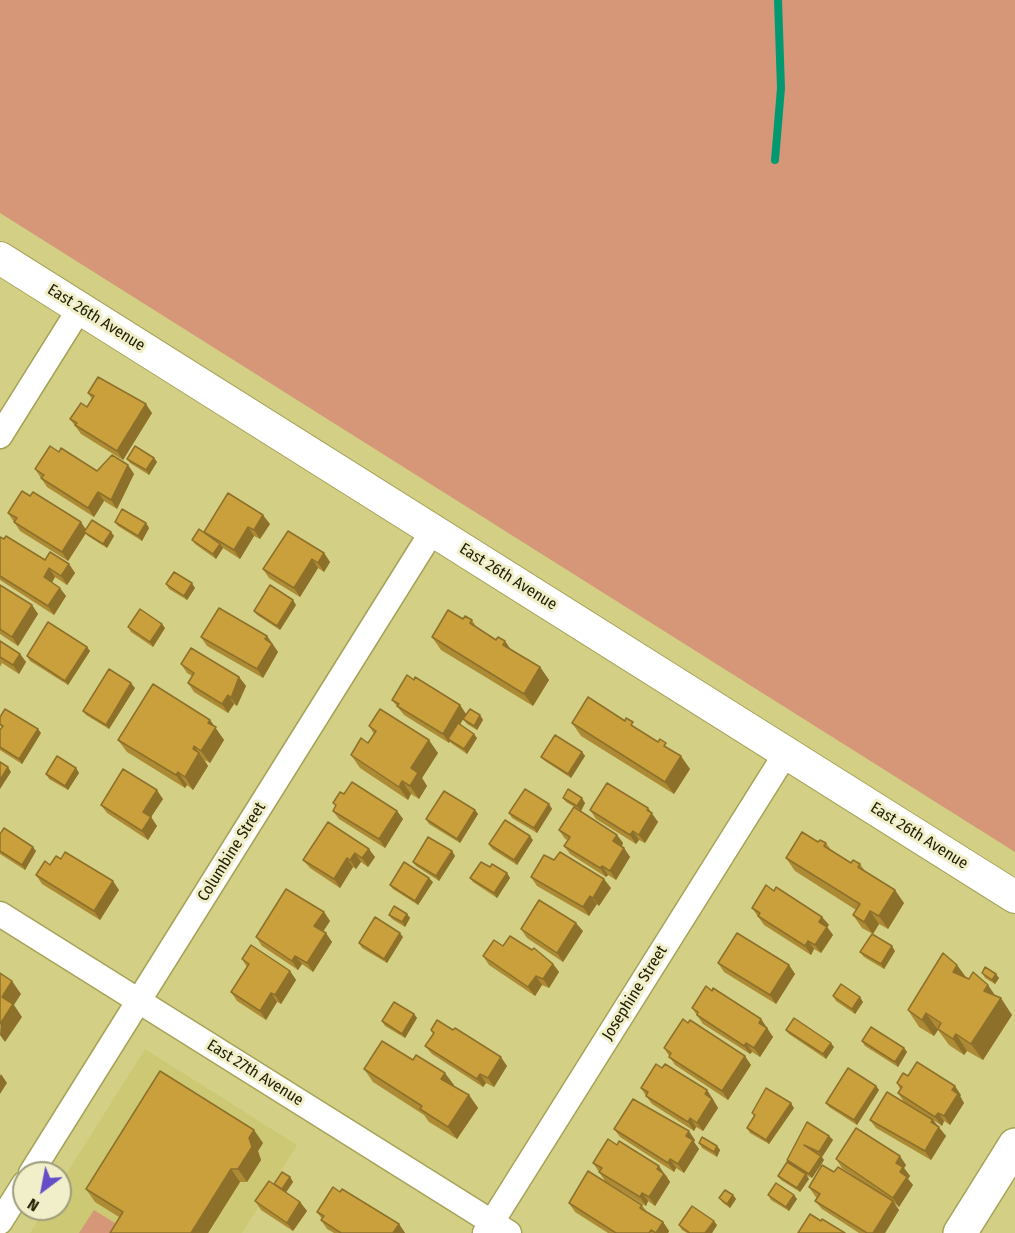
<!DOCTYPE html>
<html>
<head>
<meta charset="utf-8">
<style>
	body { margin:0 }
	#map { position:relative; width:1015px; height:1233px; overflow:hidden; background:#d3d085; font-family:"Fira Sans Condensed",sans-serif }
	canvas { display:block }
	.north { position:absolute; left:12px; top:1161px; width:60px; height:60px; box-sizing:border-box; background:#f0efca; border:2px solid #9e9d7a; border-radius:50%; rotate:212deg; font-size:16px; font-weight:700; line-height:24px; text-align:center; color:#232103 }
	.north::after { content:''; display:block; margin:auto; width:21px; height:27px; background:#634ec7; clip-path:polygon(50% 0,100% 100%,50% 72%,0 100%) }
</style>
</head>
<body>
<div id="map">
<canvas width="1015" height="1233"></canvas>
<div class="north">N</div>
</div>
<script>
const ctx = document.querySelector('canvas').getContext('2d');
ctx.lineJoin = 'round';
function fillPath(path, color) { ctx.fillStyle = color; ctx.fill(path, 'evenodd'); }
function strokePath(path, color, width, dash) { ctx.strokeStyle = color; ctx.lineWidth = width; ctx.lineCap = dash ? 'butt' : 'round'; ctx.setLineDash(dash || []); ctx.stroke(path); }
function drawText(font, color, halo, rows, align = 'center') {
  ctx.font = font + ' "Fira Sans Condensed",sans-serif'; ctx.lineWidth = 6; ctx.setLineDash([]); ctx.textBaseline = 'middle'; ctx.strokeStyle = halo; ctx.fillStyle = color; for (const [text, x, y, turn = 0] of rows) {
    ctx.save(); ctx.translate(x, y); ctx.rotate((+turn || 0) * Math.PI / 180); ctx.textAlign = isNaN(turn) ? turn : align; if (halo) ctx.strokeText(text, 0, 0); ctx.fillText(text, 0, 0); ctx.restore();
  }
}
fillPath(new Path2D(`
	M145,1049l152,96 -55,88h-212l15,-24h15v-25z`), '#ccc874');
fillPath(new Path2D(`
	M0,0h1015v852l-1015,-639z
	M94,1210l34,21 -1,2h-48z`), '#d69779');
strokePath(new Path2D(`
	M775,160l6,-72 -3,-88`), '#039970', 8);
const minor = new Path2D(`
	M0,436l80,-128
	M0,914l509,319
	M31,1173l402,-643
	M0,1222l24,-38
	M485,1233l301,-480`);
const tertiary = new Path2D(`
	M0,258l1015,639`);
const secondary = new Path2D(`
	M960,1233l55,-88`);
strokePath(minor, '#a6a359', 27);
strokePath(tertiary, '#a6a359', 34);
strokePath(secondary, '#a6a359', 36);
strokePath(minor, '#fff', 24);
strokePath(tertiary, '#fff', 32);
strokePath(secondary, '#fff', 33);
fillPath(new Path2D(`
	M88,393l64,20 -29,47 -42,-26 -11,-15 17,-12 5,-8z
	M59,452l38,19 31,-6 6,9 -17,35 -13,-8 -10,16 -47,-30 -12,-18z
	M154,458l3,4 -8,13 -19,-12 -3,-4z
	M8,513l78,16 25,3 3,4 -7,12 -19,-12 -2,-3 -18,28 -48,-30z
	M115,522l31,1 3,5 -7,13 -24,-15z
	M270,524l-10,15 -6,-3 -14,23 -17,-11 -7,11 -21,-15 -3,-4 13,-6 -1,-2z
	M0,537l45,23 24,4 6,9 -8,12 -12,-8 -3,5 14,14 -12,19 -54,-35z
	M324,553l6,9 -6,10 -6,-4 -18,29 -31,-19 -6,-9z
	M166,584l29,4 -8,12 -18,-11z
	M0,585l32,20 6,9 -20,32 -18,-12z
	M296,605l-16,25 -23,-15 -3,-4z
	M463,619l9,1 5,8 63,39 9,13 -16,26 -92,-56 -9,-13z
	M128,627l37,1 -12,19 -22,-15z
	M267,636l11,16 -15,26 -56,-32 -6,-9z
	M0,641l20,13 6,8 -7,12 -17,-11 -2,4z
	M87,647l3,4 -22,34 -38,-24 -3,-5z
	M181,664l58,13 7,9 -9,20 -3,-2 -6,9 -34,-21 -6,-9 4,-7 -5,-3z
	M135,688l-26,41 -23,-14 -3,-4z
	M392,700l68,5 6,9 -6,11 17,13 -10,16 -16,-11 -1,-2 -1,2 -45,-28z
	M480,715l3,5 -6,10 -10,-6 -4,-5z
	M0,717l41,16 -19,31 -22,-14v-20l2,-3 -2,-1z
	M210,720l14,20 -14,23 -5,-3 3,6 -15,24 -6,-5 -2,3 -58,-36 -9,-12z
	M572,723l65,6 34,21 19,19 -16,25 -93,-58z
	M369,726l69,27 -16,25 5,8 -8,13 -8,-5 -3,6 -48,-32 -9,-13 17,-12 6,-9z
	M582,752l3,4 -14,22 -26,-17 -4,-4z
	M76,768l3,5 -11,17 -19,-11 -3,-5z
	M344,794l53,17 6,8 -18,29 -46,-29 -6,-8 3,-5 -3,-3z
	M563,798l22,5 -4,8 -15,-9z
	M163,799l-12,18 6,9 -9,14 -41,-27 -6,-8z
	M549,804l3,5 -15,24 -25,-15 -3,-5z
	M648,808l10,14 -13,21 -6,-3 -3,4 -40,-25 -6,-9z
	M475,810l3,4 -18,29 -31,-19 -3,-5z
	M328,822l47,35 -7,10 -7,-5 -5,7 -3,-2 -13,21 -30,-20 -7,-8z
	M559,830l58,5 6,8 -1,3 2,2 6,9 -14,23 -8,-5 -2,2 -36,-23 -6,-8 4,-6 -3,-1z
	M0,834l36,17 -11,19 -25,-16z
	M533,840l-16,25 -25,-16 -3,-5z
	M818,842l8,1 5,7 20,13 9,1 5,7 39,32 -16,26 -9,-5 -6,10 -11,-6 -9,-13 3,-5 -61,-39 -9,-13z
	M452,851l3,5 -16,25 -23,-15 -3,-4z
	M554,860l57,28 -12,18 -2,-2 -8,12 -52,-30 -6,-9z
	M50,865l69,25 -19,30 -58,-36 -6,-9z
	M490,867l17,6 3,5 -13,20 -24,-16 -3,-4z
	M433,882l-15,23 -25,-16 -3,-4z
	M774,891l48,26 7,8 -2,2 6,8 -12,18 -7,-4 -3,6 -47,-30 -12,-17z
	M324,912l6,9 -7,10 9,11 -19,30 -11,-8 -4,6 -36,-24 -6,-9z
	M407,914l3,4 -5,9 -13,-8 -3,-4z
	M521,929l62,2 -20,31 -36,-24z
	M403,937l-16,26 -25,-15 -3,-5z
	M895,951l-11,18 -20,-12 -4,-5z
	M483,956l70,8 6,8 -10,16 -7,-3 -7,11 -46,-31z
	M242,959l48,12 6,9 -15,24 -4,-2 -11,18 -29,-19 -6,-9 16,-25z
	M718,963l71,2 6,9 -19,30 -52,-32z
	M957,965l9,12 30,20 16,18 -29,45 -16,-9 -3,4 -15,-10 -11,-15 -4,6 -15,-9 -11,-17z
	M982,973l17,5 -4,6 -10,-6z
	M712,991l49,28 12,18 -13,20 -8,-5 -2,2 -47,-30 -11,-16z
	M833,996l30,6 -8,12 -19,-13z
	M414,1014l3,4 -12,20 -20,-12 -3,-5z
	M431,1030h22l54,36 -13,21 -8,-4 -3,4 -51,-33 -7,-8 8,-12z
	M786,1030l48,17 -8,12 -37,-25z
	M862,1041l42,7 3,4 -9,15 -33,-21z
	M664,1048l87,17 -23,35 -53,-35z
	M662,1068l45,22 6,9 5,9 -15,23 -7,-4 -2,4 -42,-27 -6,-8 -5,-8z
	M364,1069l90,16v1l15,9 9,13 -21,31 -28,-17 -5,-7 -51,-33z
	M908,1076l53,19 -1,1 4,7 -14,22 -6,-4 -2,5 -9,-6 13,16 -15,24 -55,-32 -6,-8 58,-3 -24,-15 -6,-9 2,-4 -3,-6z
	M876,1086l3,4 -22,35 -28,-18 -3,-4z
	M794,1108l-25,36 -19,-11 -3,-5 7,-12 -2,-3z
	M614,1129l81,11 -1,2 5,7 -15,24 -8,-5 -2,4 -54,-35z
	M829,1136l4,4 -11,17 -1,-1 3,4 -12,18 -6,-3 3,4 -9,13 -19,-12 -3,-4 11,-13 -2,-3z
	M263,1143l-5,8 3,9 -14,22h-7l-32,51h-98l9,-16 -24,-15 -9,-13z
	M699,1143l18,3 3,4 -3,7 -15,-9z
	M836,1159l70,6 -2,3 6,8 -2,3 5,6 -14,22 -5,-4 5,7 -14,23h-26l-37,-24 -7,-8 2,-3 -2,-2 -6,-9 67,4 -34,-23z
	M593,1163l73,12 4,7 -15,24 -7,-5 -2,5 -41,-25z
	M290,1177l3,5 -7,10 14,10 7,9 -14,20 -32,-21 -6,-9 19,-17z
	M340,1192l59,32 6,9h-71l-7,-4 -6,-9 1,-1 -5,-7z
	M733,1195l3,4 -6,9 -7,-5 -4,-5z
	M768,1195h26l3,4 -8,12 -18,-11z
	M569,1203l73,2 5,7 16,10 6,9 -1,2h-60l-33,-21z
	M679,1225h38l-5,8h-25l-5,-3z`), '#ad8a34');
fillPath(new Path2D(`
	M146,404l6,9 -29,47 -6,-9z
	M154,458l3,4 -8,13 -3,-5z
	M128,465l6,9 -17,35 -6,-9z
	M98,492l6,9 -10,16 -6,-9z
	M263,515l7,9 -10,15 -6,-9z
	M81,522l6,9 -3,1 2,1 -18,28 -6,-9z
	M146,523l3,5 -7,13 -4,-5z
	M248,527l6,9 -14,23 -6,-9z
	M111,532l3,4 -7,12 -4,-4z
	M220,544l3,4 -7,11 -3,-5z
	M324,553l6,9 -6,10 -6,-9z
	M312,559l6,9 -18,29 -6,-9z
	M69,564l6,9 -8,12 -6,-9z
	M49,568l6,9 -5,9 -6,-9z
	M192,583l3,5 -8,12 -3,-4z
	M60,588l6,8 -12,19 -6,-9z
	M293,600l3,5 -16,25 -3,-4z
	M32,605l6,9 -20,32 -6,-9z
	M162,624l3,4 -12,19 -3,-5z
	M267,636l11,16 -15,26 -6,-9 8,-30z
	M505,641l9,13 -11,-9z
	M87,647l3,4 -22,34 -3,-4z
	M20,654l6,8 -7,12 -6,-9z
	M540,667l9,13 -16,26 -9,-12z
	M239,677l7,9 -9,20 -6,-8z
	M131,683l4,5 -26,41 -3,-4z
	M228,695l6,9 -6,9 -6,-9z
	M460,705l6,9 -16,26 -2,-1 2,2 -1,2 -6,-9z
	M480,715l3,5 -6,10 -3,-4z
	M210,720l14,20 -14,23 -9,-12 7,-28z
	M38,729l3,4 -19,31 -3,-5z
	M474,734l3,4 -10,16 -3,-5z
	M429,740l9,13 -16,25 5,8 -8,13 -9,-13 1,-18z
	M194,746l14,20 -15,24 -8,-13z
	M582,752l3,4 -14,22 -3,-4z
	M681,756l9,13 -16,25 -9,-12z
	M8,767l3,5 -11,17v-9z
	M76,768l3,5 -11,17 -3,-4z
	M178,772l9,13 -2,3 -9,-13z
	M402,781l9,13 -3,6 -9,-13z
	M157,790l6,9 -12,18 6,9 -9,14 -6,-9 1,-19z
	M582,798l3,5 -4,8 -4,-5z
	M549,804l3,5 -15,24 -3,-5z
	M648,808l10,14 -13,21 -6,-8z
	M475,810l3,4 -18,29 -3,-4z
	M397,811l6,8 -18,29 -6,-9z
	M633,831l6,9 -3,4 -6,-9z
	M617,835l6,8 -3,7 -7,-9z
	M530,836l3,4 -16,25 -3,-5z
	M33,847l3,4 -11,19 -3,-5z
	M624,848l6,9 -14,23 -6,-9z
	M369,849l6,8 -7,10 -6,-9z
	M452,851l3,5 -16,25 -3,-5z
	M355,853l6,9 -5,7 -6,-9z
	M347,858l6,9 -13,21 -6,-9z
	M602,866l6,9 -2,2 -6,-9z
	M507,873l3,5 -13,20 -3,-5z
	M429,878l4,4 -15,23 -3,-4z
	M604,879l7,9 -12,18 -6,-8z
	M113,881l6,9 -19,30 -6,-9z
	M895,890l9,13 -16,26 -9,-13z
	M590,896l7,8 -8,12 -6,-9z
	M870,911l9,13 -6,10 -9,-12z
	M324,912l6,9 -9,14 -7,-9z
	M407,914l3,4 -5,9 -3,-5z
	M822,917l7,8 -2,2 6,8 -12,18 -6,-8 4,-23z
	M576,923l7,8 -20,31 -6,-9z
	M326,933l6,9 -19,30 -6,-9z
	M400,933l3,4 -16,26 -3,-4z
	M808,941l6,8 -3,6 -6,-9z
	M892,946l3,5 -11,18 -3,-5z
	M295,956l7,8 -4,6 -6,-9z
	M553,964l6,8 -10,16 -6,-9z
	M789,965l6,9 -19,30 -6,-9z
	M957,965l12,17 -16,-10z
	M290,971l6,9 -15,24 -6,-9z
	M996,974l3,4 -4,6 -3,-4z
	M536,976l6,9 -7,11 -7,-9z
	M12,981l9,13 -7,11 8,12 -17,25 -5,-7 2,-38z
	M988,985l11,16 2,-3 11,17 -29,45 -12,-16 13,-53z
	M271,993l6,9 -11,18 -6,-9z
	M860,997l3,5 -8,12 -3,-5z
	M926,1013l12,17 -4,6 -12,-16z
	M414,1014l3,4 -12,20 -3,-4z
	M761,1019l6,9 -1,1 1,-1 6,9 -13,20 -6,-9 5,-25z
	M956,1034l11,17 -3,4 -11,-16z
	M746,1043l6,9 -2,2 -6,-8z
	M831,1043l3,4 -8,12 -3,-5z
	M904,1048l3,4 -9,15 -3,-5z
	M745,1056l6,9 -23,35 -6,-9z
	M501,1057l6,9 -13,21 -6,-9z
	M445,1073l9,12 -4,7 -9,-13z
	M1,1074l6,9 -7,11v-18z
	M480,1074l6,9 -3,4 -6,-8z
	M876,1086l3,4 -22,35 -3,-5z
	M955,1086l6,9 -1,1 4,7 -14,22 -6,-9 8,-26z
	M707,1090l11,18 -15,23 -6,-8 8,-29z
	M469,1095l9,13 -21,31 -9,-12z
	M791,1103l3,5 -25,36 -3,-4z
	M938,1113l6,8 -2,5 -7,-9z
	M690,1118l6,9 -2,4 -6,-9z
	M933,1120l13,16 -15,24 -6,-9 6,-29z
	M254,1130l9,13 -5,8 3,9 -14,22 -9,-13 11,-31z
	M689,1131l6,9 -1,2 5,7 -15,24 -6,-9 8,-28z
	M829,1136l4,4 -11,17 -3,-5z
	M717,1146l3,4 -3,7 -3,-5z
	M821,1156l3,4 -12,18 -3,-4z
	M900,1156l6,9 -2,3 6,8 -2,3 5,6 -14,22 -6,-9 7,-26 -4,-9z
	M670,1159l6,9 -2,4 -6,-9z
	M659,1166l11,16 -15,24 -6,-9 8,-28z
	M231,1169l9,13 -32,51h-17z
	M806,1174l3,5 -9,13 -3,-4z
	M290,1177l3,5 -8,12 -3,-4z
	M642,1193l6,8 -2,5 -6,-9z
	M733,1195l3,4 -6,9 -3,-4z
	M794,1195l3,4 -8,12 -3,-4z
	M893,1201l6,9 -14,23h-12z
	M300,1202l7,9 -14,20 -6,-8z
	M714,1221l3,4 -5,8h-7z
	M663,1222l6,9 -1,2h-12z
	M399,1224l6,9h-12z`), '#8d702a');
const building = new Path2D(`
	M98,377l48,27 -29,47 -42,-26 2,-2 -7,-4 11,-16 6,4 7,-11 -6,-3z
	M50,446l9,6 2,-4 36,23 15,-16 16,10 -17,35 -13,-8 -10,16 -47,-30 3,-3 -9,-6z
	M135,446l19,12 -8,12 -19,-11z
	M22,491l8,5 3,-4 48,30 -19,30 -48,-30 3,-4 -9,-5z
	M228,493l35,22 -9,15 -6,-3 -14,23 -30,-18z
	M122,509l24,14 -8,13 -23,-14z
	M92,520l19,12 -8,12 -19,-12z
	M199,529l21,15 -7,10 -21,-14z
	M288,531l36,22 -6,10 -6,-4 -18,29 -31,-19z
	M6,536l39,24 5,-8 19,12 -8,12 -12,-8 -5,9 16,11 -12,18 -48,-30v-39l4,2z
	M174,572l18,11 -8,13 -18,-12z
	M0,585l32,20 -20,32 -12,-8z
	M270,585l23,15 -16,26 -23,-15z
	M219,608l48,28 -2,3 7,5 -15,25 -56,-32z
	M140,609l22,15 -12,18 -22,-15z
	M448,610l15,9 2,-3 7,4 -2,3 26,17 2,-3 7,4 -2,4 37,22 -16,27 -92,-57z
	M48,622l39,25 -22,34 -38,-25z
	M0,641l20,13 -7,11 -13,-8z
	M191,648l48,29 -8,21 -3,-3 -6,9 -34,-21 6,-10 -13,-9z
	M109,669l22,14 -25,42 -23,-14z
	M407,675l7,5 1,-3 45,28 -17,29 -46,-28 2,-2 -7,-4z
	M153,684l57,36 -2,3 8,4 -15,24 -7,-5 -1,3 6,4 -14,24 -7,-5 -2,3 -58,-35z
	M588,697l37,24 1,-3 7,4 -2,3 27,17 2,-3 6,4 -2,3 17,10 -16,26 -93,-59z
	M5,709l33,20 -19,30 -19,-12v-17l3,-4 -3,-2v-7z
	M380,709l49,31 -18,28 7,5 -8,13 -8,-5 -3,6 -48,-32 10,-17 7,5 8,-12 -7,-5z
	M470,709l10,6 -6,11 -11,-7z
	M458,723l16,11 -10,15 -16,-10z
	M555,735l27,17 -14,22 -27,-17z
	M57,756l19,12 -11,18 -19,-12z
	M0,762l8,5 -8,13z
	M123,769l34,21 -14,22 8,5 -9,14 -41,-26z
	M352,782l45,29 -18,28 -46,-28 3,-6 -3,-2 7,-11 4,2z
	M607,783l41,25 -1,2 5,3 -13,22 -6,-4 -3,4 -40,-25z
	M525,789l24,15 -15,24 -25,-15z
	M568,789l14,9 -5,8 -14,-8z
	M444,791l31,19 -18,29 -31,-20z
	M574,807l43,28 -4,6 11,7 -14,23 -8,-5 -2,2 -36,-22 6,-9 -11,-7z
	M505,820l25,16 -16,24 -25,-16z
	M328,822l41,27 -7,9 -7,-5 -5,7 -3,-2 -13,21 -31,-19z
	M4,828l29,19 -11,18 -22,-14v-17z
	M802,832l16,10 2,-2 6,3 -2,3 27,17 2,-3 7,4 -2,3 37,23 -16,26 -9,-5 -6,11 -11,-7 7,-11 -74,-46z
	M428,837l24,14 -16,25 -23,-14z
	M65,852l48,29 -19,30 -58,-36 9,-14 5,4 6,-9 5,3z
	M560,852l44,27 -11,19 -3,-2 -7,11 -52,-30 13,-22 10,5z
	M404,862l25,16 -14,23 -25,-16z
	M481,862l9,5 2,-3 15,9 -13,20 -24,-15z
	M766,885l8,6 2,-4 46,30 -3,5 8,5 -12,18 -7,-4 -3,5 -47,-30 2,-3 -8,-5z
	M286,889l38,23 -10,14 12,7 -19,30 -12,-7 -3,5 -36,-24z
	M539,900l37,23 -19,30 -36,-24z
	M394,906l13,8 -5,8 -13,-7z
	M375,917l25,16 -16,26 -25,-16z
	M737,933l52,32 -19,30 -52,-32z
	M872,934l20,12 -11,18 -21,-12z
	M510,936l22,14 2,-2 19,16 -10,15 -7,-3 -8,11 -45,-31 11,-16 9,6z
	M251,945l39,26 -15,24 -4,-2 -11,18 -29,-19 18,-28 -7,-5z
	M943,953l14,12 -4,7 16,7 4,-7 15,13 -4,6 17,7 -30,46 -15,-10 -3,5 -15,-10 3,-6 -15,-10 -4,7 -14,-10z
	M985,967l11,7 -4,6 -10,-7z
	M0,973l12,8 -10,16 11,7 -13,20z
	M841,984l19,13 -8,12 -19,-13z
	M706,986l6,5 1,-3 48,31 -2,4 8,5 -13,20 -8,-5 -2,3 -47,-31 1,-3 -6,-4z
	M394,1002l20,12 -12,20 -20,-13z
	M794,1018l37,25 -8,11 -37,-24z
	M683,1019l5,4 2,-3 55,36 -23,35 -53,-34 2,-4 -7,-5z
	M437,1020l16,10 2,-2 46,29 -13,21 -8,-4 -3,5 -52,-33 9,-13 -3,-3z
	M871,1027l33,21 -9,14 -33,-21z
	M382,1041l31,19 3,-5 29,18 -4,6 28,16 -21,32 -28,-18 2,-3 -58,-37z
	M917,1062l38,24 -3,4 6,4 -14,22 -6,-3 -3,4 -37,-24 4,-6 -5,-4 6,-10 5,3z
	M656,1064l6,4 3,-4 42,26 -2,4 7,5 -15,24 -7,-5 -2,4 -42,-26 2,-4 -7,-4z
	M848,1068l28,18 -22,34 -28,-17z
	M160,1071l94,59 -5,8 3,9 -14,22h-7l-40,64h-81l13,-21 -37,-23z
	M766,1088l25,15 -25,37 -19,-12 8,-13 -3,-2z
	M887,1092l46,28 -2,2 8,5 -14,24 -55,-31z
	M633,1099l56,32 -3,5 7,4 -15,24 -8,-5 -2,4 -54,-34z
	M807,1122l22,14 -10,16 -15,-7 17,11 -12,18 -22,-14z
	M856,1128l44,28 -4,7 7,4 -3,5 7,5 -14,21 -57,-39z
	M702,1137l15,9 -3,6 -15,-9z
	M608,1139l9,6 2,-4 40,25 -2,3 7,5 -15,23 -7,-4 -2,4 -41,-25 3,-4 -9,-5z
	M787,1162l19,12 -9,14 -19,-12z
	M822,1165l12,7 4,-5 55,34 -20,32h-6l-52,-32 5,-7 -11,-7z
	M588,1171l54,34 -2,3 23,14 -7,11 -5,-3 -2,3h-33l-47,-30z
	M282,1172l8,5 -8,12 -8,-5z
	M269,1181l31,21 -13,21 -32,-22z
	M776,1183l18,12 -8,12 -18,-12z
	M333,1187l7,5 2,-3 57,35 -6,9h-52l-20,-13 3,-4 -7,-4z
	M725,1190l8,5 -6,9 -8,-6z
	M692,1206l22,15 -9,12h-15l-11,-8z
	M810,1214l11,7 1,-2 23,14h-47z`);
fillPath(building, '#c9a03c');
strokePath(building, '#8d702a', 1.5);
drawText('16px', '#232103', '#f0efca', [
	["East 26th Avenue",96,318,32],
	["East 26th Avenue",508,577,32],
	["East 26th Avenue",919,836,32],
	["Columbine Street",232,852,-58],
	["Josephine Street",635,993,-58],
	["East 27th Avenue",255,1073,32]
]);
</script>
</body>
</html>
